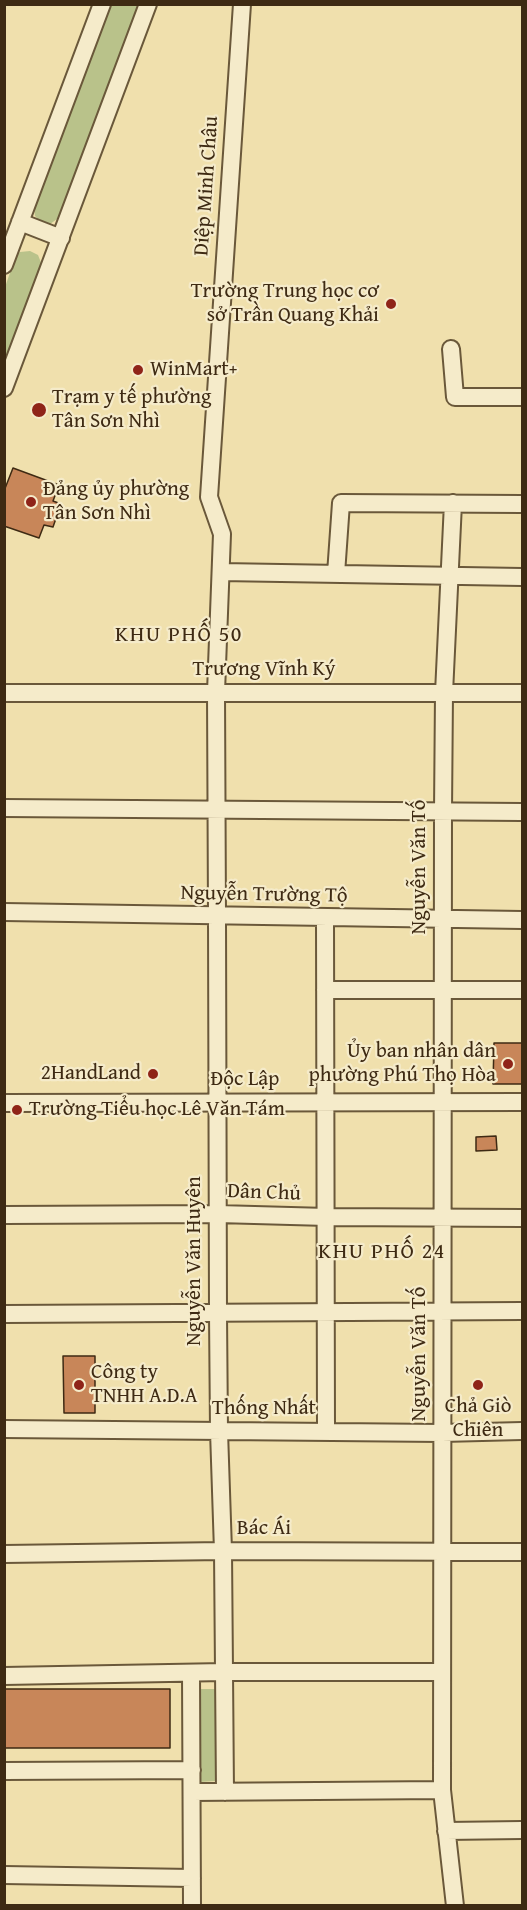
<!DOCTYPE html>
<html>
<head>
<meta charset="utf-8">
<style>
	body { margin:0 }
	#map { position:relative; width:527px; height:1910px; overflow:hidden; background:#f0e0ad; font-family:"Gentium Book Plus",serif }
	canvas { display:block }
	.frame { position:absolute; inset:0; border:6px solid #3e2a13; pointer-events:none }
</style>
</head>
<body>
<div id="map">
<canvas width="527" height="1910"></canvas>
<div class="frame"></div>
</div>
<script>
const ctx = document.querySelector('canvas').getContext('2d');
ctx.lineJoin = 'round';
function fillPath(path, color) { ctx.fillStyle = color; ctx.fill(path, 'evenodd'); }
function strokePath(path, color, width, dash) { ctx.strokeStyle = color; ctx.lineWidth = width; ctx.lineCap = dash ? 'butt' : 'round'; ctx.setLineDash(dash || []); ctx.stroke(path); }
function drawText(font, color, halo, rows, align = 'center') {
  ctx.font = font + ' "Gentium Book Plus",serif'; ctx.lineWidth = 4.5; ctx.setLineDash([]); ctx.textBaseline = 'middle'; ctx.strokeStyle = halo; ctx.fillStyle = color; for (const [text, x, y, turn = 0] of rows) {
    ctx.save(); ctx.translate(x, y); ctx.rotate((+turn || 0) * Math.PI / 180); ctx.textAlign = isNaN(turn) ? turn : align; if (halo) ctx.strokeText(text, 0, 0); ctx.fillText(text, 0, 0); ctx.restore();
  }
}
fillPath(new Path2D(`
	M110,5h29l-79,212 -10,7 -9,-2 -6,-6 -1,-7z
	M30,251l8,4 4,10 -37,100v-78l11,-31 4,-4z
	M199,1689h17v92l-17,1z`), '#b9c28a');
const building = new Path2D(`
	M13,468l46,17 -6,16 8,3 -8,23 -9,-2 -5,13 -35,-12v-35z
	M494,1043h28v41h-29z
	M496,1136l1,14 -21,1v-14z
	M63,1356h32v57h-31z
	M4,1689h166v59h-166z`);
fillPath(building, '#c88659');
strokePath(building, '#3e2a13', 1.5);
const minor = new Path2D(`
	M20,222l41,16
	M4,265l98,-261
	M451,349l4,48h67
	M4,388l144,-384
	M453,503l-9,190 -1,119 -1,978 13,116
	M221,572l301,5
	M336,574l5,-71 181,1
	M4,693h518
	M4,808l518,4
	M4,912l518,8
	M325,918l1,514
	M325,990h197
	M4,1103l518,-1
	M4,1215l214,-1 109,3 195,1
	M4,1314l518,-3
	M4,1429l438,4 80,-2
	M4,1554l219,-3 299,1
	M191,1673l1,233
	M4,1676l220,-4h218
	M4,1771l188,-1
	M192,1792l250,-2
	M225,1792l-2,-241 -4,-120 -1,-117 -1,-398 -1,-224 6,-158 -13,-37 33,-493
	M446,1831l76,-1
	M4,1875l188,3`);
strokePath(minor, '#6a583a', 20);
strokePath(minor, '#f5ebca', 16);
for (const [x, y, r, color] of [
	[391,304,6,"#8f2418"],
	[138,370,6,"#8f2418"],
	[39,410,8,"#8f2418"],
	[31,502,6,"#8f2418"],
	[508,1064,6,"#8f2418"],
	[153,1074,6,"#8f2418"],
	[17,1110,6,"#8f2418"],
	[79,1385,6,"#8f2418"],
	[478,1385,6,"#8f2418"]
]) { const dot = new Path2D(); dot.arc(x, y, r, 0, 2 * Math.PI); ctx.fillStyle = color; ctx.fill(dot); strokePath(dot, '#f5ebca', 2); }
drawText('21px', '#3e2a13', '#f5ebca', [
	["Diệp Minh Châu",207,186,-86],
	["Trương Vĩnh Ký",264,670],
	["Nguyễn Văn Tố",420,867,-90],
	["Nguyễn Trường Tộ",264,895,1],
	["Độc Lập",245,1080],
	["Dân Chủ",264,1193,2],
	["Nguyễn Văn Huyên",195,1261,-90],
	["Nguyễn Văn Tố",420,1354,-90],
	["Thống Nhất",264,1409],
	["Bác Ái",264,1529]
]);
drawText('21px', '#3e2a13', '#f5ebca', [
	["Trường Trung học cơ",379,292,"right"],
	["sở Trần Quang Khải",379,316,"right"],
	["WinMart+",150,370],
	["Trạm y tế phường",52,398],
	["Tân Sơn Nhì",52,422],
	["Đảng ủy phường",43,490],
	["Tân Sơn Nhì",43,514],
	["Ủy ban nhân dân",496,1052,"right"],
	["phường Phú Thọ Hòa",496,1076,"right"],
	["2HandLand",141,1074,"right"],
	["Trường Tiểu học Lê Văn Tám",29,1110],
	["Công ty",91,1373],
	["TNHH A.D.A",91,1397],
	["Chả Giò",478,1407,"center"],
	["Chiên",478,1431,"center"]
], 'left');
ctx.letterSpacing = '1.5px';
drawText('22px', '#3e2a13', '#f5ebca', [
	["KHU PHỐ 50",179,635],
	["KHU PHỐ 24",382,1252]
]);
ctx.letterSpacing = '0px';
</script>
</body>
</html>
